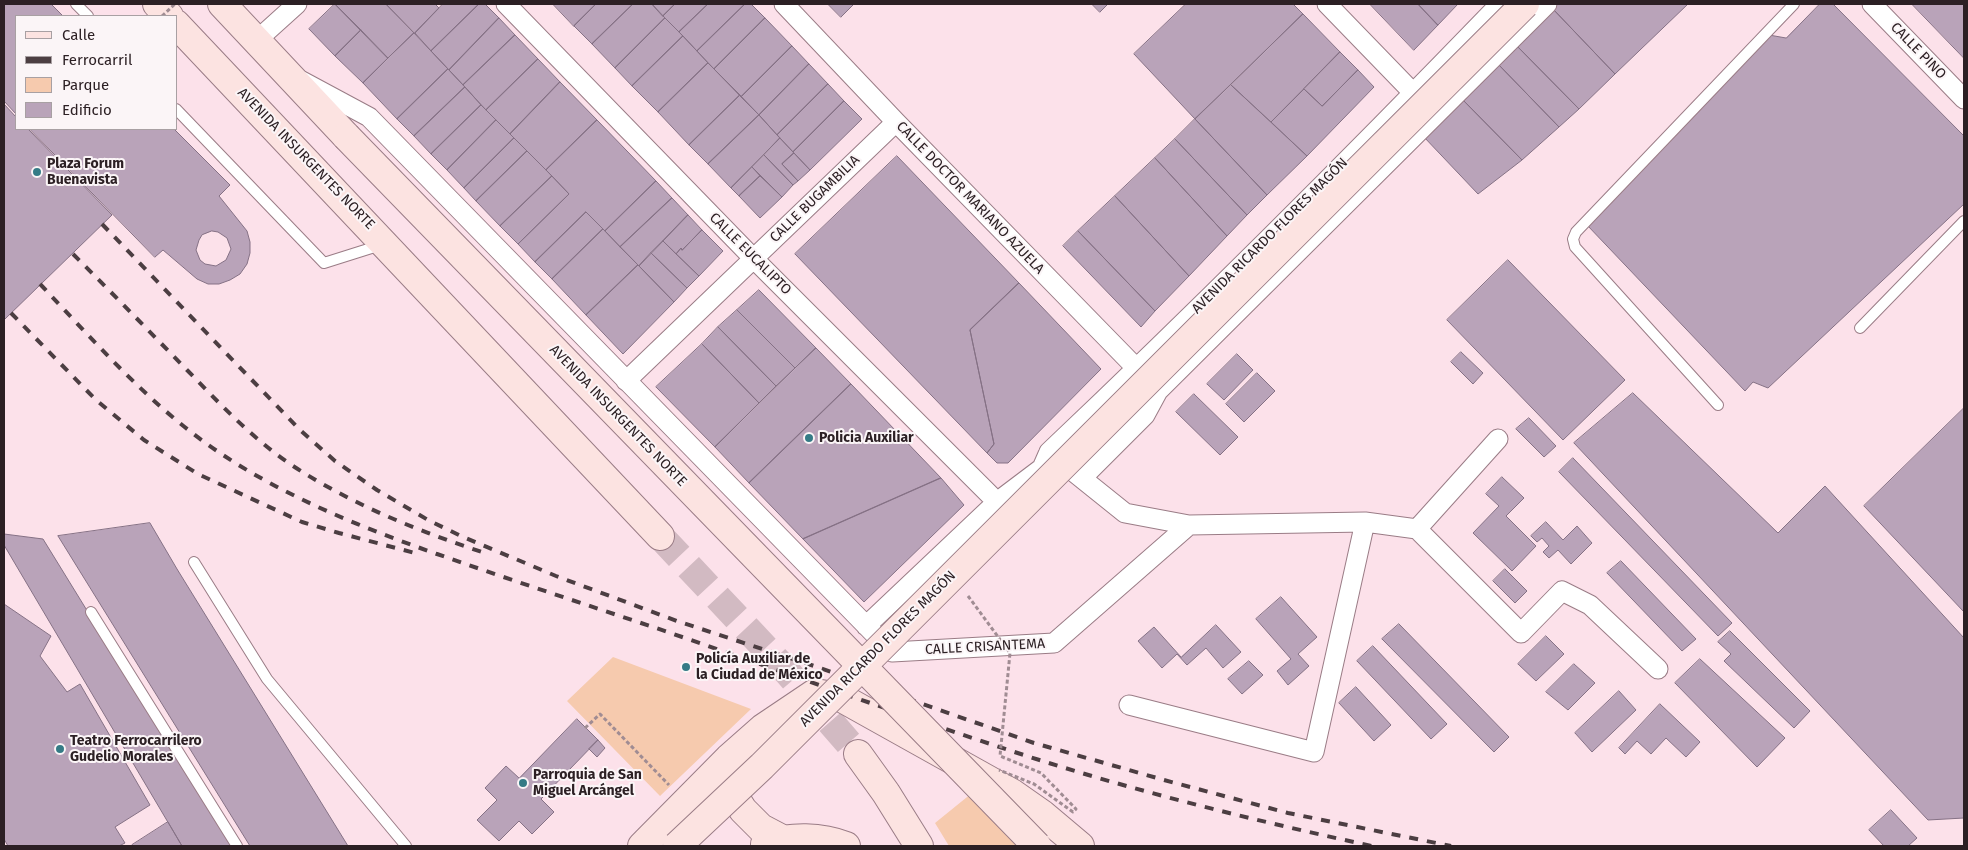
<!DOCTYPE html>
<html>
<head>
<meta charset="utf-8">
<style>
	body { margin:0 }
	#map { position:relative; width:1968px; height:850px; overflow:hidden; background:#fce1ea; font-family:"Fira Sans",sans-serif }
	canvas { display:block }
	.frame { position:absolute; inset:0; border:5px solid #2c2024; pointer-events:none }
	.legend { position:absolute; left:15px; top:15px; width:162px; height:115px; box-sizing:border-box; background:#fbf5f7; border:1px solid #a8a0a3; margin:0; padding:6px 9px; list-style:none; font-size:15px; color:#2c2024 }
	.legend li { display:flex; align-items:center; gap:10px; height:25px }
	.legend b { width:25px; border:1px solid #a8a0a3 }
</style>
</head>
<body>
<div id="map">
<canvas width="1968" height="850"></canvas>
<div class="frame"></div>
<ul class="legend">
<li><b style="height:6px;background:#fce3e1"></b>Calle</li>
<li><b style="height:6px;background:#4c3e42"></b>Ferrocarril</li>
<li><b style="height:14px;background:#f6caae"></b>Parque</li>
<li><b style="height:14px;background:#b9a3b9"></b>Edificio</li>
</ul>
</div>
<script>
const ctx = document.querySelector('canvas').getContext('2d');
ctx.lineJoin = 'round';
function fillPath(path, color) { ctx.fillStyle = color; ctx.fill(path, 'evenodd'); }
function strokePath(path, color, width, dash) { ctx.strokeStyle = color; ctx.lineWidth = width; ctx.lineCap = dash ? 'butt' : 'round'; ctx.setLineDash(dash || []); ctx.stroke(path); }
function drawText(font, color, halo, rows, align = 'center') {
  ctx.font = font + ' "Fira Sans",sans-serif'; ctx.lineWidth = 4; ctx.setLineDash([]); ctx.textBaseline = 'middle'; ctx.strokeStyle = halo; ctx.fillStyle = color; for (const [text, x, y, turn = 0] of rows) {
    ctx.save(); ctx.translate(x, y); ctx.rotate((+turn || 0) * Math.PI / 180); ctx.textAlign = isNaN(turn) ? turn : align; if (halo) ctx.strokeText(text, 0, 0); ctx.fillText(text, 0, 0); ctx.restore();
  }
}
fillPath(new Path2D(`
	M613,657l138,52 -91,87 -93,-95z
	M972,793l75,53h-98l-14,-23z`), '#f6caae');
const building = new Path2D(`
	M4,4h47l12,12h-47v98l-12,-13z
	M335,4h51l28,29 -26,25z
	M335,4l26,26 -26,26 -26,-27z
	M386,4h49l4,4 -24,25z
	M443,4h36l-48,47 -16,-18z
	M479,4h6l14,14 -50,52 -18,-19z
	M553,4h43l-22,22z
	M596,4h37l-41,40 -18,-18z
	M633,4h19l13,14 -50,50 -23,-24z
	M652,4h23l-12,12z
	M675,4h33l-29,28 -16,-16z
	M708,4h37l-48,47 -18,-19z
	M745,4h6l14,14 -51,51 -17,-18z
	M828,4h26l-13,13z
	M1092,4h16l-8,8z
	M1186,4h107l10,10 -108,105 -61,-65z
	M1370,4h48l20,21 -24,25z
	M1418,4h40l-20,21z
	M1556,4h132l-73,70 -63,-66z
	M1820,4h13l131,132v68l-196,184 -15,-6 -8,9 -158,-166 182,-190 17,3z
	M1912,4h52v54z
	M1552,8l63,66 -36,35 -64,-65z
	M1303,14l37,38 -69,70 -40,-37z
	M499,18l16,17 -52,50 -14,-15z
	M665,18l18,18 -51,50 -17,-18z
	M765,18l27,28 -51,51 -27,-28z
	M361,30l27,28 -25,25 -28,-27z
	M414,33l34,36 -51,50 -34,-36z
	M515,35l23,24 -52,51 -23,-25z
	M683,36l25,27 -50,49 -26,-26z
	M1515,44l64,65 -20,18 -62,-64z
	M792,46l17,18 -50,51 -18,-18z
	M1340,52l18,18 -36,36 -18,-17z
	M538,59l22,23 -50,52 -24,-24z
	M708,63l32,32 -51,50 -31,-33z
	M1497,63l62,64 -37,33 -61,-62z
	M809,64l19,20 -51,51 -18,-20z
	M448,69l17,18 -51,49 -17,-17z
	M1358,70l16,17 -67,69 -36,-34 33,-33 18,17z
	M560,82l37,38 -51,50 -36,-36z
	M828,84l16,17 -51,51 -16,-17z
	M1231,85l76,71 -40,39 -72,-76z
	M465,87l16,18 -50,49 -17,-18z
	M740,95l19,20 -51,49 -19,-19z
	M1461,98l61,62 -44,34 -55,-58z
	M844,101l18,18 -52,51 -17,-18z
	M4,104l12,13v12h12l84,86 -108,105z
	M481,105l15,15 -49,50 -16,-16z
	M759,115l21,23 -49,50 -23,-24z
	M1195,119l72,76 -20,20 -72,-76z
	M496,120l18,18 -50,50 -17,-18z
	M597,120l59,61 -51,50 -19,-19 -51,50 -17,-18 51,-50 -23,-24z
	M30,129h144l56,56 -11,11 28,35 3,11v11l-3,11 -7,10 -10,6 -11,4h-11l-11,-5 -34,-29 -8,7zM212,231l6,1 9,6 4,11 -5,11 -10,6 -11,-2 -5,-4 -4,-10 3,-10 3,-5z
	M514,138l13,13 -51,50 -12,-13z
	M780,138l14,15 -12,11 16,17 -5,4 -29,-30z
	M1175,139l72,76 -20,21 -72,-78z
	M527,151l25,25 -52,50 -24,-25z
	M794,153l16,17 -12,11 -16,-17z
	M764,155l29,30 -11,12 -30,-30z
	M897,156l122,127 -49,47 24,114 -7,9 -192,-199z
	M1155,158l72,78 -38,40 -74,-80z
	M752,167l8,9 -21,20 -8,-8z
	M552,176l17,18 -51,50 -18,-18z
	M760,176l22,21 -22,21 -21,-22z
	M656,181l16,17 -52,49 -15,-16z
	M1115,196l74,80 -34,35 -77,-80z
	M672,198l16,17 -49,51 -19,-19z
	M586,212l17,17 -51,50 -17,-17z
	M688,215l14,15 -20,20 -1,-2 -5,6 -13,-13z
	M603,229l35,36 -52,50 -34,-36z
	M702,230l21,21 -24,25 -23,-22 5,-6 1,2z
	M1078,231l77,80 -14,16 -78,-81z
	M663,241l36,35 -12,12 -36,-35z
	M651,253l36,35 -13,14 -35,-36z
	M1508,260l117,120 -62,60 -116,-120z
	M638,265l36,37 -51,52 -37,-39z
	M1019,283l82,86 -93,94h-11l-10,-10 7,-9 -24,-114z
	M759,290l57,58 -21,20 -58,-58z
	M737,310l58,58 -19,18 -58,-59z
	M718,327l58,59 -17,17 -57,-59z
	M702,344l57,59 -44,44 -59,-60z
	M816,348l35,36 -102,99 -34,-36z
	M1461,352l22,21 -10,11 -22,-22z
	M1237,354l16,16 -29,30 -17,-16z
	M1257,373l18,18 -31,31 -18,-18z
	M851,384l90,94 -138,61 -54,-56z
	M1633,393l145,140 47,-47 139,152v180l-36,2 -354,-377z
	M1194,394l44,43 -18,18 -44,-43z
	M1964,408v204l-100,-106z
	M1529,418l27,28 -12,11 -28,-28z
	M1573,458l159,165 -14,13 -159,-164z
	M1502,477l22,21 -18,18 30,30 -24,25 -39,-38 26,-27 -13,-12z
	M941,478l23,27 -100,97 -61,-63z
	M1546,522l17,18 14,-14 15,17 -21,21 -13,-14 -9,8 -6,-6 6,-6 -7,-8 -5,4 -6,-6z
	M150,523l27,46 171,277h-98l-192,-310z
	M4,534l39,5 189,307h-50l-178,-301z
	M1621,561l75,78 -14,12 -75,-78z
	M1505,569l22,22 -12,12 -22,-22z
	M1281,597l36,40 -19,17 11,12 -21,19 -11,-14 14,-12 -35,-40z
	M4,604l47,32 -11,20 27,36 13,-8 70,121 -35,22 10,16 -6,3h-111l-4,-7z
	M1399,624l110,113 -15,15 -112,-113z
	M1216,625l25,27 -18,16 -17,-20 -19,17 -10,-11 -15,14 -24,-27 16,-14 27,30z
	M1730,631l80,80 -16,17 -70,-67 7,-7 -13,-12z
	M1546,636l18,18 -28,27 -18,-17z
	M1373,646l74,78 -16,15 -74,-78z
	M1700,659l85,79 -28,29 -82,-84z
	M1249,661l14,14 -21,19 -14,-15z
	M1574,664l21,19 -27,27 -22,-18z
	M1356,687l35,38 -17,16 -35,-38z
	M1619,691l17,19 -44,42 -17,-19z
	M1660,704l40,38 -14,15 -20,-19 -15,16 -14,-13 -12,13 -6,-6z
	M577,719l21,21 -57,59 13,13 -22,22 -13,-13 -20,20 -22,-21 20,-20 -12,-12 21,-22 13,12z
	M598,740l7,8 -8,9 -8,-8z
	M1891,810l26,28 -9,8h-24l-15,-16z
	M168,822l14,24h-50v-1z`);
fillPath(building, '#b9a3b9');
strokePath(building, '#857185', 1);
strokePath(new Path2D(`
	M660,536l123,131 75,87`), '#d2bac2', 28, [28, 14]);
const lane = new Path2D(`
	M76,4l12,12
	M176,109l148,154 57,-18
	M1860,328l104,-107
	M1718,405l-143,-158 -2,-8 3,-7 218,-228
	M194,562l73,117 139,167
	M91,612l146,234`);
const street = new Path2D(`
	M506,4l247,254 244,244
	M784,4l112,118 249,255
	M1327,4l95,98
	M1872,4l92,95
	M256,41l41,-37
	M302,81l67,36 523,535 162,-9 135,-118
	M626,381l270,-259
	M1049,452l76,61 64,12 176,-3 52,7 104,104 41,-42 28,14 68,64
	M1042,468l7,-16c154,-146 304,-296 451,-448
	M1082,478l63,-63 13,-24 389,-387
	M1417,529l81,-90
	M866,626l131,-124 45,-34 11,-6
	M1129,705l185,47 51,-230`);
const secondary = new Path2D(`
	M157,4l12,12
	M222,4l124,132
	M176,24l484,512
	M858,754l28,39 33,53
	M729,772v16l14,22 18,18 21,11
	M765,844c26,-8 56,-8 81,2
	M642,846l87,-88 34,-30 52,-35 25,4 172,96 30,21 38,32`);
strokePath(lane, '#9a7c86', 12);
strokePath(street, '#9a7c86', 21);
strokePath(secondary, '#9a7c86', 30);
strokePath(new Path2D(`
	M585,728l15,-14 69,71`), '#a08c93', 3, [4, 2.5]);
strokePath(lane, '#fff', 10);
strokePath(street, '#fff', 19);
strokePath(secondary, '#fce3e1', 28);
strokePath(new Path2D(`
	M102,224l197,205 36,32 42,29 51,30 33,16 95,40 121,45 137,45 220,77 130,37 124,33 163,33
	M73,254c38,38 76,77 114,116 32,33 65,68 103,94 59,39 125,66 192,88
	M40,284c57,60 113,125 183,171 65,43 140,73 214,99 71,25 144,49 216,73 126,43 250,89 377,130 112,36 227,64 342,89
	M11,313l85,87 48,40 54,34 104,48 37,11 76,20`), '#4c3e42', 4, [9, 9]);
const secondaryBridge = new Path2D(`
	M346,136l691,710
	M677,846l85,-80 763,-762`);
strokePath(secondaryBridge, '#9a7c86', 30, []);
strokePath(new Path2D(`
	M162,16l13,-12
	M968,596l42,57 -10,103 41,17 35,36 -3,3 -39,-28 -35,-14`), '#a08c93', 3, [4, 2.5]);
strokePath(secondaryBridge, '#fce3e1', 28);
for (const [x, y, r, color] of [
	[37,172,5,"#357b86"],
	[809,438,5,"#357b86"],
	[686,667,5,"#357b86"],
	[60,749,5,"#357b86"],
	[523,783,5,"#357b86"]
]) { const dot = new Path2D(); dot.arc(x, y, r, 0, 2 * Math.PI); ctx.fillStyle = color; ctx.fill(dot); strokePath(dot, '#fbf5f7', 2); }
drawText('14px', '#2c2024', '#fbf5f7', [
	["CALLE PINO",1918,51,46],
	["AVENIDA INSURGENTES NORTE",306,159,46],
	["CALLE DOCTOR MARIANO AZUELA",970,198,46],
	["CALLE BUGAMBILIA",815,199,-44],
	["AVENIDA RICARDO FLORES MAGÓN",1270,236,-45],
	["CALLE EUCALIPTO",750,254,45],
	["AVENIDA INSURGENTES NORTE",618,416,46],
	["CALLE CRISANTEMA",985,647,-3],
	["AVENIDA RICARDO FLORES MAGÓN",878,649,-45]
]);
drawText('bold 14px', '#2c2024', '#fbf5f7', [
	["Plaza Forum",47,164],
	["Buenavista",47,180],
	["Policia Auxiliar",819,438],
	["Policía Auxiliar de",696,659],
	["la Ciudad de México",696,675],
	["Teatro Ferrocarrilero",70,741],
	["Gudelio Morales",70,757],
	["Parroquia de San",533,775],
	["Miguel Arcángel",533,791]
], 'left');
</script>
</body>
</html>
